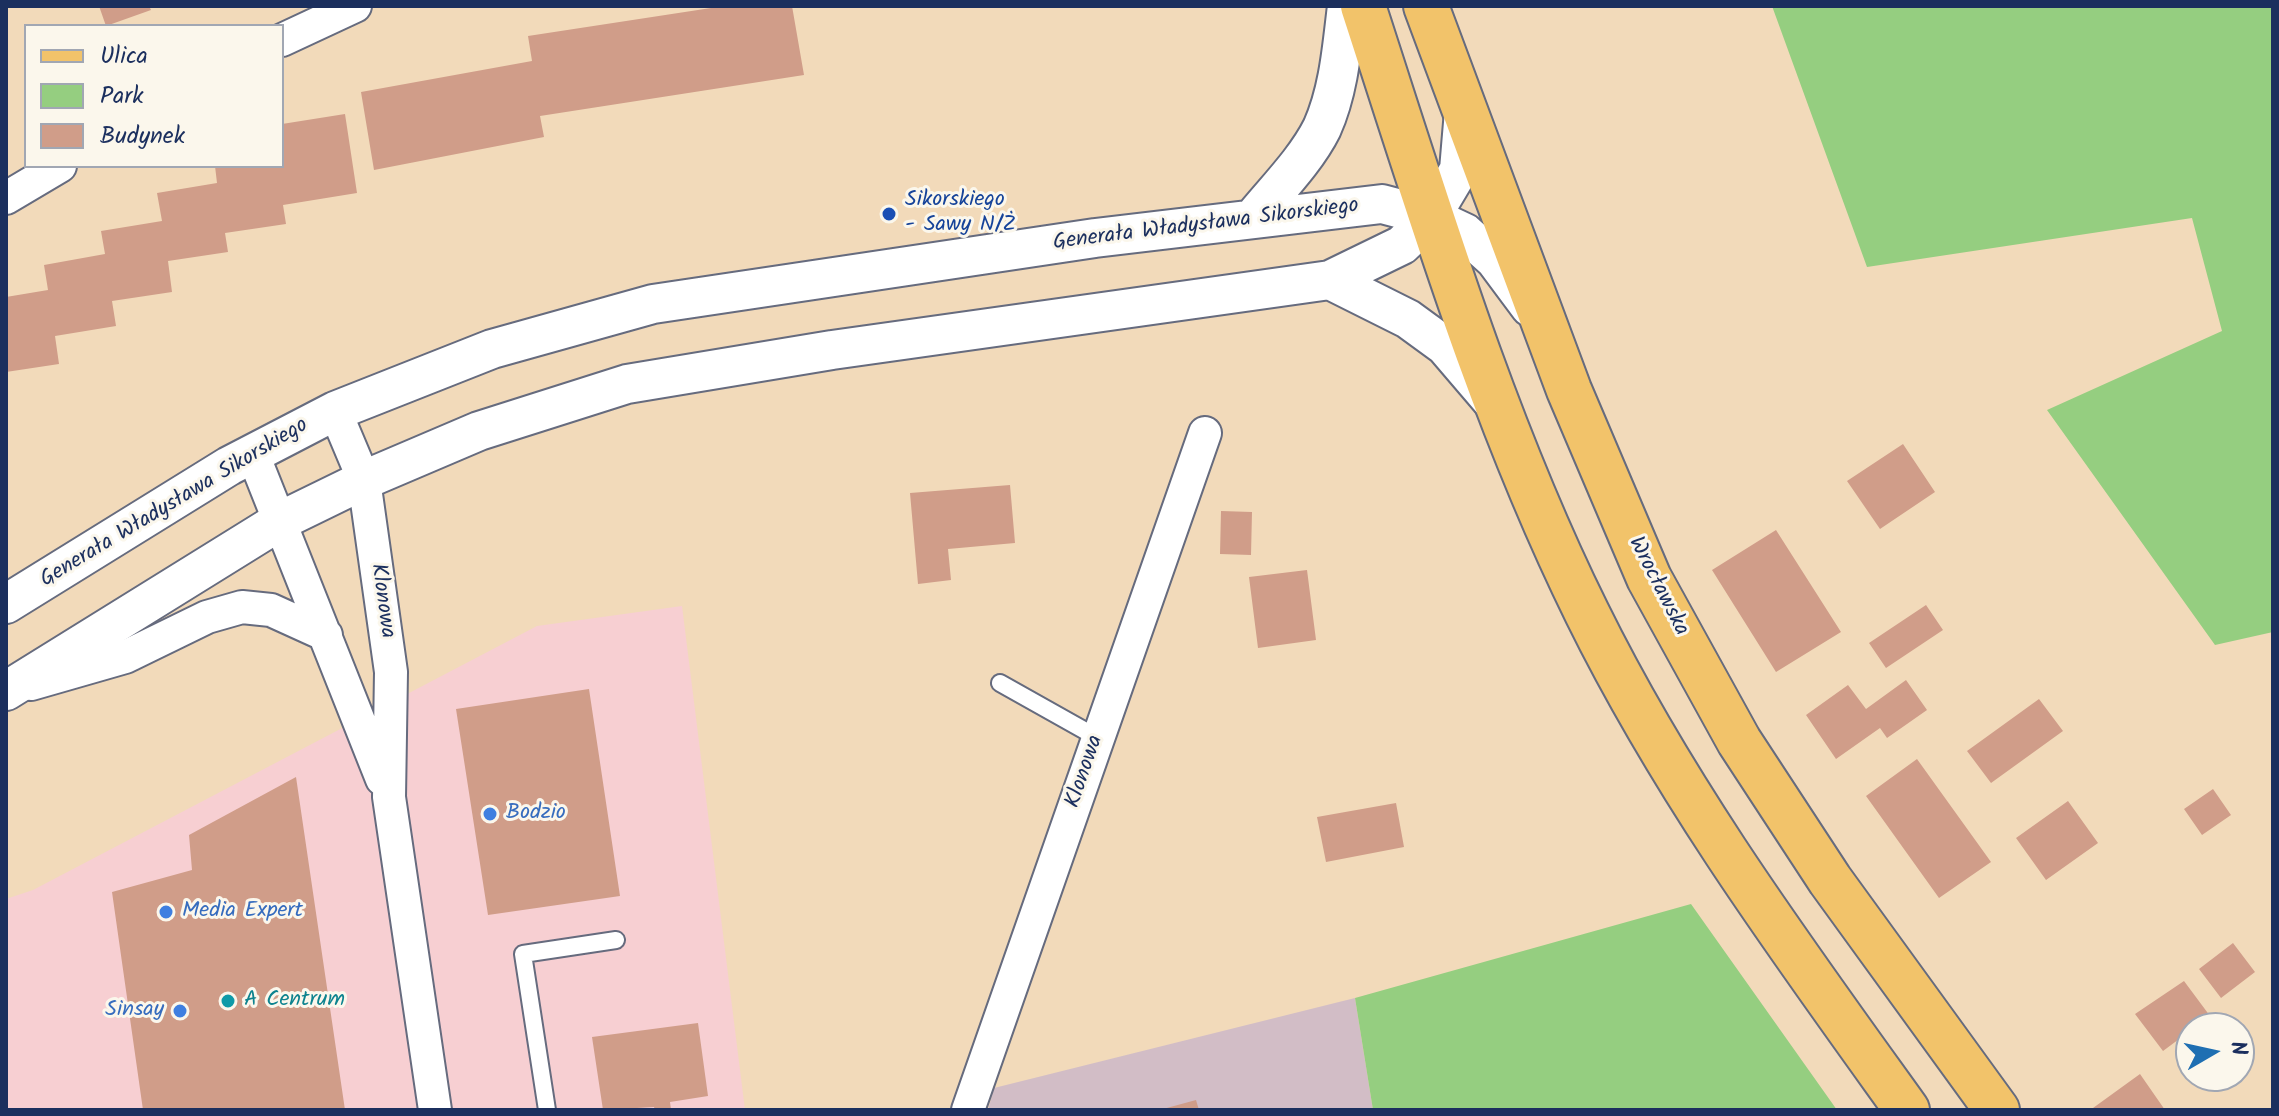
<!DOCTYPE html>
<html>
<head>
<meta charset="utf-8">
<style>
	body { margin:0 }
	#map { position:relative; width:2279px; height:1116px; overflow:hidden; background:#f2daba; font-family:Kalam,sans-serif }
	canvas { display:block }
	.frame { position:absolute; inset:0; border:8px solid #1b2f5e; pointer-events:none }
	.legend { position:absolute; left:24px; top:24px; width:260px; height:144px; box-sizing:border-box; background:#fbf7ec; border:2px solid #a1a7b3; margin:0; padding:10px 14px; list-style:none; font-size:24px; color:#1b2f5e }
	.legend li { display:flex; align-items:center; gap:16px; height:40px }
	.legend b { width:40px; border:2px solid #a1a7b3 }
	.north { position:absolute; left:2175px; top:1012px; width:80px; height:80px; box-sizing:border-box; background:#fbf7ec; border:2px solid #a1a7b3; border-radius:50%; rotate:81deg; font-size:22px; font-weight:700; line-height:32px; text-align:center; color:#1b2f5e }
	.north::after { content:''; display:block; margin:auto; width:28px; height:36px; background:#1f6fb2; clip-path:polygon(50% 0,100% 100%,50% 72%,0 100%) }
</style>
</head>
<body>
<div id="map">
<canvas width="2279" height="1116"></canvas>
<div class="frame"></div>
<ul class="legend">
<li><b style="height:10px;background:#f2c36a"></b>Ulica</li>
<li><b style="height:22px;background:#95ce80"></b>Park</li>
<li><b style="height:22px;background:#d09d89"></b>Budynek</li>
</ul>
<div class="north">N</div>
</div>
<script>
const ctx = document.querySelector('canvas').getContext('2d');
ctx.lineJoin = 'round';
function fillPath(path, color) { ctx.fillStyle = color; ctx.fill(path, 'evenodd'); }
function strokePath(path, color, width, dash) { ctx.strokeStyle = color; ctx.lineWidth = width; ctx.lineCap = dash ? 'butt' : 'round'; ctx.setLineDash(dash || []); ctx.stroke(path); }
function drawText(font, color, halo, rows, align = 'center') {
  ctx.font = font + ' Kalam,sans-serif'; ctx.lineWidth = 6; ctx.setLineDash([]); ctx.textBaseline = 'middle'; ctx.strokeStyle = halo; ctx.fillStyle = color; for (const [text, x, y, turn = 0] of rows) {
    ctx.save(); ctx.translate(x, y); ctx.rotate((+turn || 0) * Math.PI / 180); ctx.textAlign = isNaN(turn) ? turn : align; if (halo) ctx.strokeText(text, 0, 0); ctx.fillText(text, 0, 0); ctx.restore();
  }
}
fillPath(new Path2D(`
	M682,606l63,504h-739v-211l27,-9 504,-264z`), '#f7cfd2');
fillPath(new Path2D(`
	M1355,998l18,112h-385l6,-22z`), '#d2bdc6');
fillPath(new Path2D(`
	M1772,6h501v626l-58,13 -168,-235 175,-79 -30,-113 -325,49z
	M1691,904l146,206h-464l-18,-112z`), '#95ce80');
fillPath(new Path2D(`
	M99,6h50l2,4 -45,16z
	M724,6h68l12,69 -264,41 4,21 -170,33 -13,-78 171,-31 -4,-25z
	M345,114l12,79 -74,12 3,19 -61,9 3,19 -60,9 4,31 -60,9 4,25 -61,10 4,28 -53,8v-75l42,-7 -4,-25 61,-11 -4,-23 61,-10 -5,-28 60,-10 -2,-17h67v-42z
	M1903,444l32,48 -55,37 -33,-48z
	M1010,485l5,58 -67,6 3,31 -33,4 -8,-91z
	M1221,511l31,1 -1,43 -31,-1z
	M1776,530l65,102 -65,40 -64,-102z
	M1307,570l9,70 -58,8 -9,-71z
	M1926,605l17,25 -57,38 -17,-25z
	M1906,680l21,30 -40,28 -7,-10 -44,31 -30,-44 42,-30 18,24z
	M589,689l31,207 -132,19 -32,-206z
	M2039,699l24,32 -72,52 -24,-32z
	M1917,759l74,103 -52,36 -73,-102z
	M296,777l49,333h-202l-31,-218 80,-22 -3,-35z
	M2213,789l18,26 -29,20 -18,-26z
	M2068,801l30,42 -52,37 -30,-42z
	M1396,803l8,44 -78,15 -9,-45z
	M2233,943l22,29 -34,26 -22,-29z
	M2184,981l26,35 -47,35 -28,-37z
	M698,1023l10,73 -38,6 1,8h-16l-1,-3 -51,3 -11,-73z
	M2140,1074l25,36h-71l-1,-2z
	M1196,1100l3,10h-36v-1z`), '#d09d89');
const service = new Path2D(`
	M1000,683l98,55
	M547,1110l-24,-156 93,-14`);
const minor = new Path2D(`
	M282,40l73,-34
	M6,198l54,-32
	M335,411l29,69 27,192 -2,125 46,313
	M252,452l130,327
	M31,684l94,-27 82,-40 35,-10 29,3 55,25
	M968,1110l237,-677`);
const tertiary = new Path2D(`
	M1254,217c23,-28 52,-57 68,-89 17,-38 20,-81 25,-122
	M1330,280l78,39 37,27 47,55
	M6,604l223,-138 106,-55 157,-62 161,-45 442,-66 287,-34 49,13 34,16 30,27 35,47
	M6,691l274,-170 84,-41 115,-49 148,-47 205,-34 498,-70 72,-35 29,-28 28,-47 5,-59`);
const primary = new Path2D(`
	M1363,6c66,203 129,415 224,607 87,177 205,337 320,497
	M1426,6l143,384 80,188 90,163 91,139 167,230`);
strokePath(service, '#666b7e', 20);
strokePath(minor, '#666b7e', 36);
strokePath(tertiary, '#666b7e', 42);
strokePath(primary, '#666b7e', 48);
strokePath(service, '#fff', 16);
strokePath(minor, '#fff', 32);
strokePath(tertiary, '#fff', 38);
strokePath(primary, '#f2c36a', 44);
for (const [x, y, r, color] of [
	[889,214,8,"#1a4fb4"],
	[490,814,8,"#3f7fe0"],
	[166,912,8,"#3f7fe0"],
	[228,1001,8,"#0f9aa8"],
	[180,1011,8,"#3f7fe0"]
]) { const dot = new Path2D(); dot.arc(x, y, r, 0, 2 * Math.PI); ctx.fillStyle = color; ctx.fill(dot); strokePath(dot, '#fbf7ec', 3); }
drawText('22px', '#164399', '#fbf7ec', [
	["Sikorskiego",905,201],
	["- Sawy N/Ż",905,226]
], 'left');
drawText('22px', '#1b2f5e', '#fbf7ec', [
	["Generała Władysława Sikorskiego",1206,226,-7],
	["Generała Władysława Sikorskiego",175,504,-31],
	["Wrocławska",1657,587,63],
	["Klonowa",381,601,82],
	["Klonowa",1086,772,-71]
]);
drawText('22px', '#366cbe', '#fbf7ec', [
	["Bodzio",506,814],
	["Media Expert",182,912],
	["Sinsay",164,1011,"right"]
], 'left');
drawText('22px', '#0d838f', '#fbf7ec', [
	["A Centrum",244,1001]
], 'left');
</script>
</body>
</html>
